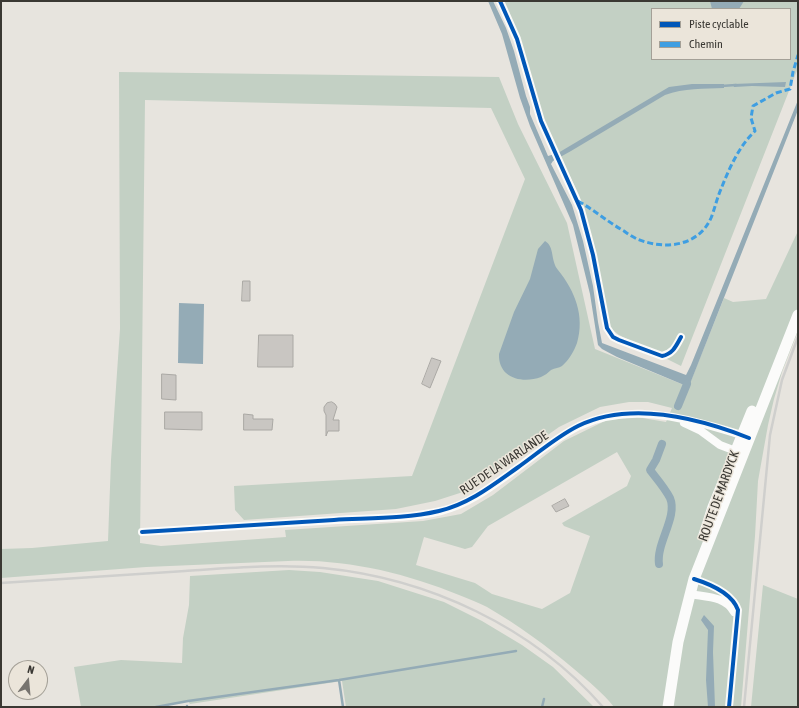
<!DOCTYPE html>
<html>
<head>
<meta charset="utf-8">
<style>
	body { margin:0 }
	#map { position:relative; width:799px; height:708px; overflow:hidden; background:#e7e4de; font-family:"Asap Condensed",sans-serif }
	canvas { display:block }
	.frame { position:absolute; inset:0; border:2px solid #3a3833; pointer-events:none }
	.legend { position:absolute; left:651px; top:8px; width:140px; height:52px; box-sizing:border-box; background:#ebe5da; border:1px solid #a4a097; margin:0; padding:5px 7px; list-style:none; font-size:12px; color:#3a3833 }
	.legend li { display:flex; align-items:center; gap:8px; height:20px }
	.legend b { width:20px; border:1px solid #a4a097 }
	.north { position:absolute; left:8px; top:660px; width:40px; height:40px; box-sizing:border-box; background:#ebe5da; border:1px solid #a4a097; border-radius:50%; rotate:16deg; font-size:11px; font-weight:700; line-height:16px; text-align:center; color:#3a3833 }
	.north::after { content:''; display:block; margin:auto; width:14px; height:18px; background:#77746f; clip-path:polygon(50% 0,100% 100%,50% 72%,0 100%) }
</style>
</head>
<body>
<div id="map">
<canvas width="799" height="708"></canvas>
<div class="frame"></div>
<ul class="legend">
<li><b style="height:5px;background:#0057b8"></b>Piste cyclable</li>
<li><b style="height:5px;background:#3e9ee2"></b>Chemin</li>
</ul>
<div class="north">N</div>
</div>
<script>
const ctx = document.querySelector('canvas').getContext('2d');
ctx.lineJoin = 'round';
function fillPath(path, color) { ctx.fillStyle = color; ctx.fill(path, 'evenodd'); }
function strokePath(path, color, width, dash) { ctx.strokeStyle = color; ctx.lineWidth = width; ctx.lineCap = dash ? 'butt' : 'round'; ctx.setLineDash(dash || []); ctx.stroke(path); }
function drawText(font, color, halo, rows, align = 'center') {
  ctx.font = font + ' "Asap Condensed",sans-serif'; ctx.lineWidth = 3; ctx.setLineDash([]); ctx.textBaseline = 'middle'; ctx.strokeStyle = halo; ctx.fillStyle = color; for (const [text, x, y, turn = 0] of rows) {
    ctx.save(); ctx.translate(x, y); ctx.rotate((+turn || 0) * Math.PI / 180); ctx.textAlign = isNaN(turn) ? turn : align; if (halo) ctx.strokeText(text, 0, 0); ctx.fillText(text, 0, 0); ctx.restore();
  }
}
fillPath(new Path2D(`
	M503,1h295v67l-117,298 -62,-31 -9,-7 -31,-133 -25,-51 -17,-40zM652,9h138v50h-138z
	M119,72l380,5 19,47 49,99 28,126 89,36 -4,7 6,1 38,-95 9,4 33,-3 32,-68v100l-16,41 -8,27 -6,26 -10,56 -3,55 -14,171h-127c-11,-14 -26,-26 -40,-38 -27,-23 -56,-44 -87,-62 -8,-4 -18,-8 -28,-12 -54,-22 -113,-36 -171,-34l-142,6 -145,11v-29l31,-1 76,-7 3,-81 9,-131zM145,100l346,8 34,71 -113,297 -178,10 1,24 9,10 152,-11 39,-8 28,-9 38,-24 58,-41 41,-20 29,-5h19l24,6 -6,14 -29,-5 -30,3 -43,21 -71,54 -32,19 -38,7 -138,9 1,7 -125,9 -21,-3zM617,452l14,24 -4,10 -65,37 2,3 26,10 -20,57 -28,16 -50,-15 -17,-11 -59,-18 8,-28 41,12 7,-2 16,-21z
	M289,570l31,2 58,9 66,21 38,19 40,24 31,22 41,40h-248l-4,-26 -152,23 -2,-3 -37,6h-70l-7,-40 47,-7 61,3 1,-25 6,-33 1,-29z
	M763,585l35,14v108h-47z`), '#c3d0c4');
fillPath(new Path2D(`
	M488,1h5l13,27 8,23 12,45 4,11v7l18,42 10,-3 111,-66 23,-3h32v4c-20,1 -40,0 -59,7l-94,56 -18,10 -2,3 21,41 11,36 10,45 5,36 4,21 84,32 5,-10 107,-265v10l-112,284 -5,-2 3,-7 -67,-28 -15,-8 -4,-4 -8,-51 -17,-69 -43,-99 -10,-28 -18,-64z
	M710,1h34l-5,8h-27z
	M786,82l-1,5 -33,-1 -18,1 -1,-3z
	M545,241c10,6 5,19 13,29 17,21 27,46 19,73 -3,8 -8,17 -15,23 -3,2 -7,2 -11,4 -3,3 -6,5 -10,7 -19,7 -43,1 -42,-23l15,-42 16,-33 8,-30z
	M179,303l25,1 -1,60 -25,-1z
	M704,615l10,11 -1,26 2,55h-7l-2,-27 2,-50 -7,-10z`), '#94abb6');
strokePath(new Path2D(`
	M721,86l15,-1
	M339,680l4,27
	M187,706v1
	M156,707l32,-6 151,-21 177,-29
	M542,707l2,-8`), '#94abb6', 2.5);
strokePath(new Path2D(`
	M678,406l9,-22
	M659,564c-3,-21 19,-47 11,-66 -5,-10 -13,-19 -20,-28l6,-10 6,-16`), '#94abb6', 8);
const building = new Path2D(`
	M243,281h7v20h-8z
	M259,335h34v32h-35z
	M432,358l9,3 -11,27 -8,-4z
	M162,374l14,1v25l-14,-1z
	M332,402l3,2 2,3 -4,13h6v11h-11l-2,5v-21l-2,-4v-4l3,-4z
	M165,412h37v18l-37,-1z
	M244,414l9,1v4h20l-1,11h-28z
	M565,499l4,7 -13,6 -4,-6z`);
fillPath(building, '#c9c6c2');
strokePath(building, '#aaa8a4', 1);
strokePath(new Path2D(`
	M500,1l17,38 24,82 40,89 12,45 14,73 6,9 6,3 43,16c11,-2 14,-10 19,-19
	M684,423l17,8 19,14 21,8
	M142,532c65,-4 130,-8 195,-12 33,-2 71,-1 104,-9 29,-7 51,-25 75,-42 20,-15 41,-32 63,-43 41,-19 83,-13 125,-2 14,4 29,8 43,13
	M694,579c16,5 38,14 44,31l-9,97
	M690,594c16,3 35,2 44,18`), '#fbfbfa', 8);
strokePath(new Path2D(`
	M704,535l9,-28 39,-96
	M668,707l10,-65 16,-63 104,-264`), '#fbfbfa', 11);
strokePath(new Path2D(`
	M1,583c61,-4 122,-8 184,-12 46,-3 92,-7 138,-3 105,10 210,59 280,139
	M744,707l26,-272 12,-55 16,-43`), '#cfcfcd', 2.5);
strokePath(new Path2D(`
	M578,201c16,9 30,21 46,30 4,3 9,6 13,8 27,11 61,8 74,-21 4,-10 6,-20 10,-29 8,-20 18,-43 34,-58l-4,-13 2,-12 23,-13 14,-4 3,-17 5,-17`), '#3e9ee2', 3, [6, 3]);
strokePath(new Path2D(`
	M500,1l17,38 24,82 40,89 12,45 14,73 6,9 6,3 43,16c11,-2 14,-10 19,-19
	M142,532c64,-4 128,-8 192,-12 35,-2 71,-1 105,-9 30,-7 54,-26 78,-43 20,-14 39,-31 61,-42 52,-25 120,-8 171,12
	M694,579c16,5 38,14 44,31l-9,97`), '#0057b8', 4);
drawText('13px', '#3a3833', '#ebe5da', [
	["RUE DE LA WARLANDE",504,463,-34],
	["ROUTE DE MARDYCK",719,496,-70]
]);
</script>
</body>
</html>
